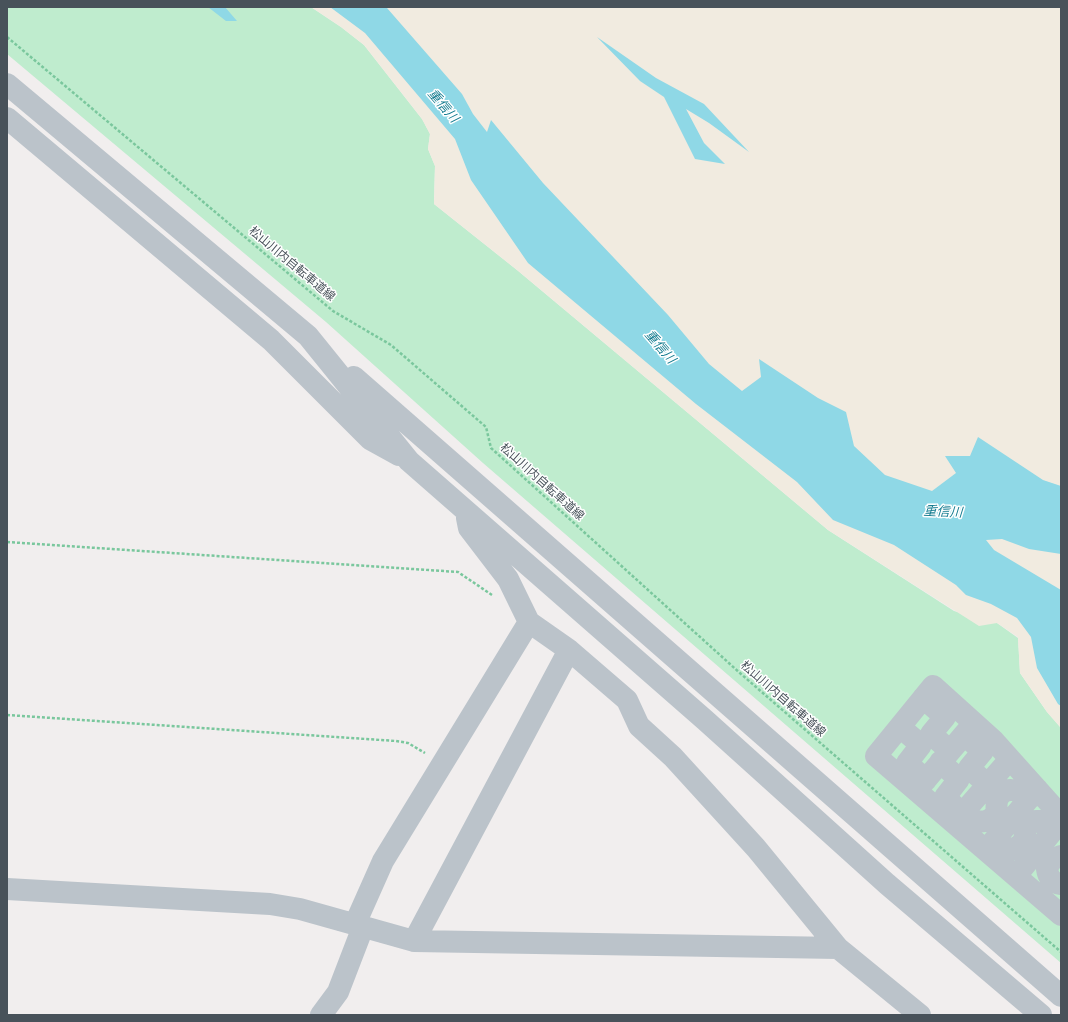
<!DOCTYPE html>
<html>
<head>
<meta charset="utf-8">
<style>
	body { margin:0 }
	#map { position:relative; width:1068px; height:1022px; overflow:hidden; background:#f1eeee; font-family:"Alegreya Sans",sans-serif }
	canvas { display:block }
	.frame { position:absolute; inset:0; border:8px solid #48525a; pointer-events:none }
</style>
</head>
<body>
<div id="map">
<canvas width="1068" height="1022"></canvas>
<div class="frame"></div>
</div>
<script>
const ctx = document.querySelector('canvas').getContext('2d');
ctx.lineJoin = 'round';
function fillPath(path, color) { ctx.fillStyle = color; ctx.fill(path, 'evenodd'); }
function strokePath(path, color, width, dash) { ctx.strokeStyle = color; ctx.lineWidth = width; ctx.lineCap = dash ? 'butt' : 'round'; ctx.setLineDash(dash || []); ctx.stroke(path); }
function drawText(font, color, halo, rows, align = 'center') {
  ctx.font = font + ' "Alegreya Sans","Noto Sans JP",sans-serif'; ctx.lineWidth = 3; ctx.setLineDash([]); ctx.textBaseline = 'middle'; ctx.strokeStyle = halo; ctx.fillStyle = color; for (const [text, x, y, turn = 0] of rows) {
    ctx.save(); ctx.translate(x, y); ctx.rotate((+turn || 0) * Math.PI / 180); ctx.textAlign = isNaN(turn) ? turn : align; if (halo) ctx.strokeText(text, 0, 0); ctx.fillText(text, 0, 0); ctx.restore();
  }
}
fillPath(new Path2D(`
	M7,7h304l30,20 23,18 58,74 8,15 -2,15 7,17 -1,38 83,66 311,260 126,81 43,12 21,15 2,35 27,39 14,16v235l-578,-500 -157,-141 -319,-268z`), '#bfecce');
fillPath(new Path2D(`
	M311,7h750v721l-14,-16 -27,-39 -2,-36 -21,-14 -18,3 -151,-96 -311,-260 -83,-66 1,-38 -7,-17 2,-15 -8,-15 -58,-74 -23,-18z`), '#f1ebe0');
fillPath(new Path2D(`
	M208,7h17l12,14h-11z
	M330,7h55l2,1 75,86 11,20 14,18 4,-12 52,63 125,132 41,49 33,27 19,-14 -2,-18 59,39 28,14 8,34 31,29 47,16 24,-18 -11,-17h25l8,-19 65,43 18,6v68l-32,-5 -27,-10 -16,1 8,10 67,40v116l-3,-2 -21,-36 -6,-31 -14,-19 -26,-14 -25,-9 -10,-10 -62,-40 -61,-25 -36,-38 -101,-78 -168,-141 -57,-83 -16,-41 -90,-106z
	M597,37l59,41 48,26 45,48 -40,-29 -23,-14 18,34 21,21 -30,-5 -31,-62 -24,-16z`), '#8fd8e6');
strokePath(new Path2D(`
	M7,37l326,274 58,34 95,82 5,21 250,226 320,278
	M7,542l451,30 34,23
	M7,715l389,26 12,2 17,10`), '#7ac79d', 2.5, [3, 2]);
strokePath(new Path2D(`
	M7,84l301,252 101,125 296,259 182,164 154,131
	M7,118l264,222 99,99 29,16
	M354,377l707,619
	M467,518l2,10 39,51 21,43 40,28 58,50 12,26 34,31 83,91 82,100
	M923,698l22,19 -14,17 19,17
	M900,727l21,18 -14,18 19,17
	M964,735l19,16 -14,17 19,17
	M940,762l19,17 -14,18c8,7 16,18 26,22 8,4 20,4 25,-6 1,-3 0,-8 1,-12 5,-17 24,-11 33,-3
	M917,790l57,-67
	M1061,816l-67,-75 -61,-55 -57,70 185,159
	M954,823l56,-64
	M995,840l10,8 11,1 8,-8 2,-15 10,-5h6l13,8
	M986,850l51,-61
	M1061,856l-10,4 -4,9c1,8 5,14 14,15
	M1016,876l45,-55
	M7,889l263,15 30,5 114,32 424,7 82,67
	M355,924l28,-63 146,-239
	M414,941l155,-291
	M321,1015l17,-23 25,-65`), '#bbc3ca', 22);
drawText('12px', '#48525a', '#fff', [
	["松山川内自転車道線",292,264,40],
	["松山川内自転車道線",542,482,42],
	["松山川内自転車道線",783,699,41]
]);
drawText('italic 13px', '#167d91', '#fff', [
	["重信川",443,106,49],
	["重信川",660,347,49],
	["重信川",943,512,3]
]);
</script>
</body>
</html>
